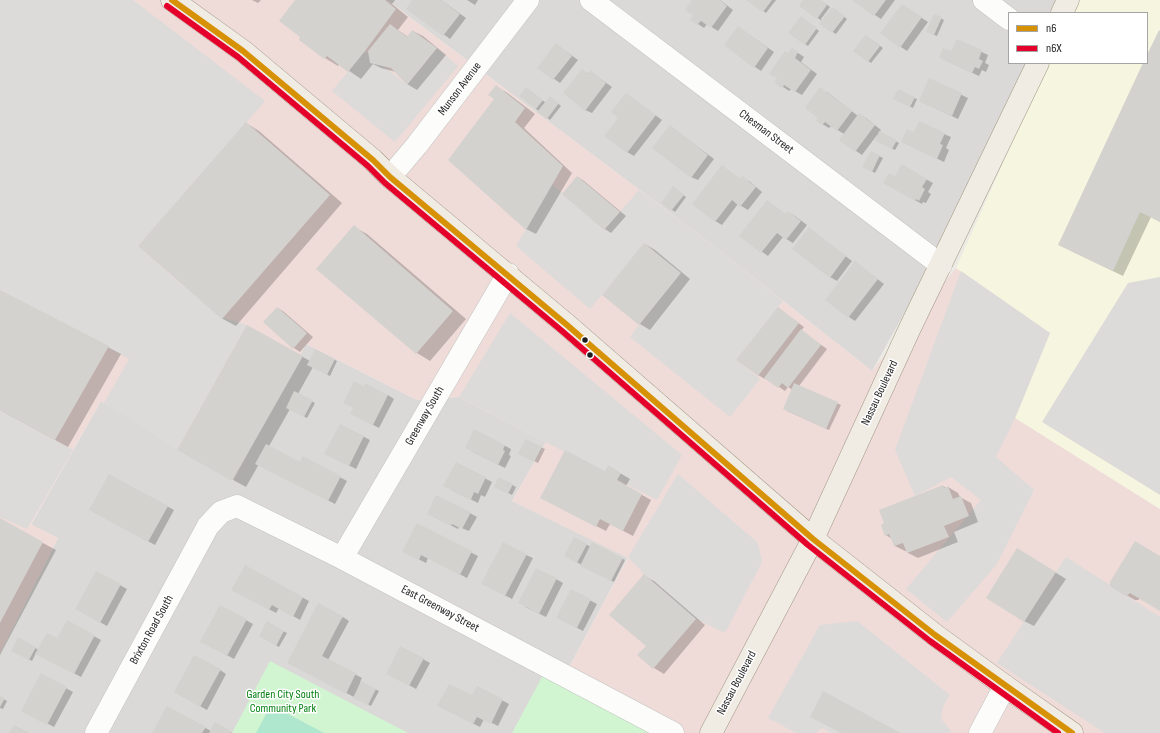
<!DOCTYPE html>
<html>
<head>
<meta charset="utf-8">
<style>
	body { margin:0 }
	#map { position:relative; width:1160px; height:733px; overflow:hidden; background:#eceae5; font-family:"Sofia Sans Condensed",sans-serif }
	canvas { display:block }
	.legend { position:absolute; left:1008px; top:12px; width:140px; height:52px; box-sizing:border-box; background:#fff; border:1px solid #a5a5a5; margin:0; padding:5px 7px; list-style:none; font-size:12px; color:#1d1d1d }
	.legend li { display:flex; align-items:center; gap:8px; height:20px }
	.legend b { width:20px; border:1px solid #a5a5a5 }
</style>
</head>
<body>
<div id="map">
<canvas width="1160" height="733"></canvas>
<ul class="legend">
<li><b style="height:5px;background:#d69104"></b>n6</li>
<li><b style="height:5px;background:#e4002b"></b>n6X</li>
</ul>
</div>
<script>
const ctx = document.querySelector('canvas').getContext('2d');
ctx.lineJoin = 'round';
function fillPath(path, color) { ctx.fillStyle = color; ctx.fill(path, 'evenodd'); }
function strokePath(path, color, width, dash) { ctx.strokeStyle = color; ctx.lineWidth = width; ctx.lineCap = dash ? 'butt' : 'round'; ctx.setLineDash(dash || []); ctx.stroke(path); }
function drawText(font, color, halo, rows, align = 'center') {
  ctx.font = font + ' "Sofia Sans Condensed",sans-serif'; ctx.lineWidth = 3; ctx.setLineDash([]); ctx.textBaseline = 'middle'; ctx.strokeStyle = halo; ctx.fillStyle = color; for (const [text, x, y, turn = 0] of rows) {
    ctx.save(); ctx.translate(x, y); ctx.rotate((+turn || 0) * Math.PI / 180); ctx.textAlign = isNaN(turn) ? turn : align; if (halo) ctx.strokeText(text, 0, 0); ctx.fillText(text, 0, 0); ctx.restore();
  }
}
fillPath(new Path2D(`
	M387,0h693l-8,13h-63v50h35l-172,308 -166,-131z
	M306,344l111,56 42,-3 87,45 -34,59 116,56 -68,127 93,49h-653v-80l58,-115 -27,-13 70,-124 132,80z`), '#dbd9d7');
fillPath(new Path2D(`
	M0,0h387l319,240 166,131 84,-103 94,65 -34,85 144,91v224h-507l-93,-49 68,-126 -116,-57 34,-59 -87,-45 -42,3 -111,-56 -73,137 -132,-80 -70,123 27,14 -58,115z`), '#efdcd9');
fillPath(new Path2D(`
	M1080,0h80v509l-145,-91 35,-85 -94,-65 92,-205h99v-50h-75z`), '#f6f6e0');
fillPath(new Path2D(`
	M270,661l138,72h-176z
	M543,675l110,58h-141z`), '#d1f4d1');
fillPath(new Path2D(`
	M271,705l53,28h-68z`), '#aee6ce');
fillPath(new Path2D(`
	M0,0h133l132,101 -127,145 37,33 49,39 23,7 -70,125 -73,-47 25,-44 -129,-69z
	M437,48l21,18 -63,76 -63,-51 33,-40 42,34z
	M552,184l52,46 35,-40 67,50 77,61 -47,59 24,19 -30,38 -100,-80 50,-64 -35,-30 -55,66 -74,-63z
	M961,271l89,62 -34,83 -20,41 38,33 -37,74 -50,58 -41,-33 75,-89 -30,-23 -36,19 -20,-46z
	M1160,277v218l-118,-73 86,-139z
	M510,313l172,142 -25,45 -198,-103z
	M0,410l73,40 -46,79 -27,-12z
	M678,474l80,69 4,19 -37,71 -29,-14 -52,-45 -16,-17z
	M1066,557l94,60v116h-55l-108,-70z
	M857,621l93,74 -6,9 -3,11 1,5 9,11 -2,2h-118l-9,-5 -6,5h-20l-28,-15 52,-93z`), '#dcdbd9');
fillPath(new Path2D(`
	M252,0h9l-3,3z
	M296,0h99l-3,4 16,13 -10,13 10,7 5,-6 10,5 23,19 -29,35 -10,-6 -11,-12 -15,-4 -8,-4 -12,15 -22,-15 -1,2 -13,-8 -25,-18 2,-3z
	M414,0h27l25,18 -16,21 -42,-31z
	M467,0h11l-3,5z
	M693,0h27l13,10 -15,21 -11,-7 -3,4 -12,-8 3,-5z
	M748,0h28l-10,13z
	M805,0h15l10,7 -9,12 1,2 13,-12 12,10 -11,15 -16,-10 2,-3 -22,-15z
	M853,0h42l-14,19z
	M908,9l20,13 -21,29 -6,-4z
	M934,15l10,5 -7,16 -7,-3z
	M804,19l15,12 -11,15 -3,-2z
	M738,27l36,25 -13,19 -6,-4z
	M1160,32v190l-9,-5 -28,59 -54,-26 75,-187h3v-6z
	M866,36l17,12 -12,15 -17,-12z
	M957,40l31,15 -3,8 4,2 -3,7 -4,-2 -3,6 -32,-15z
	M556,44l22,16 -18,23 -21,-15z
	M792,49l12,8 -3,5 16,12 -15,21 -11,-6 -2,2 -13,-9z
	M582,71l7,3 2,-2 21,15 -20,26 -7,-3z
	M930,80l38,18 -10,21 -38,-18z
	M496,87l10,5 29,22 -11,14 48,45 -36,61 -10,-5 -31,-130z
	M529,90l17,13 7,-4 8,7 -11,14 -14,-11z
	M827,92l31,24 1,-2 7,4 15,12 -2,2 20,11 -4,7 -19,-10 2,-4 -1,-1 -15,20 -22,-15 4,-6 -13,-8 -2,2 -12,-7z
	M632,98l30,22 -28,36 -7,-4z
	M914,98l3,1 -4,9 -16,-8z
	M246,123l13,8 83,72 -106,123 -13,-7 -84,-73z
	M670,126l44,33 -16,21 -7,-3z
	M915,134h29l7,3 -5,11 3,2 -5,12 -42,-20z
	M871,152l12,6 -8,15 -11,-6z
	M722,166l19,14 8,1 13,11 -14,18 -10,-6 -16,21 -7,-4z
	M902,166l31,17 -5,9 3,2 -5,9 -3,-1 -1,2 -38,-21 11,-5z
	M578,177l6,4 42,35 -15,17 -6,-4 -42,-35z
	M676,189l10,8 -11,15 -13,-9z
	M767,201l19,14 2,-3 7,4 12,9 -14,18 -10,-6 -15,19 -28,-20z
	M354,227l13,7 99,85 -36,42 -13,-8 -99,-84z
	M809,229l43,32 -15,20 -7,-4z
	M645,244l10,6 35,29 -40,51 -10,-6z
	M855,262l29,22 -29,37 -6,-4z
	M0,291l121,63 -53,93 -68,-37z
	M278,308l6,4 29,25 -13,15 -6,-4z
	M778,308l26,19 -3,4 26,18 -28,37 42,19 -12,25 -42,-19 6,-21 -5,-3 -3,4 -19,-13 -1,1 -7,-4z
	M247,326l63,35 6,-11 21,11 -7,15 -17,-9 -15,27 17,9 -8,15 -17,-9 -21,37 31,17 3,-6 44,24 -12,23 -76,-40 -13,23 -68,-37z
	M388,395l6,4 -15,29 -21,-11z
	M341,425l29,15 -14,29 -24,-12z
	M475,430l36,19 -2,6 2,1 -6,12 -32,-16z
	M526,440l19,9 -7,14 -19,-10z
	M456,463l36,19 -7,15 -4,-2 -3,8 -27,-13z
	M605,472l15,1 10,6 -4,7 25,14 -18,36 -23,-12 -4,7 -55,-28z
	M109,475l65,35 -19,35 -65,-35z
	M499,478l17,9 -4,8 -17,-9z
	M943,486l3,2 2,-1 10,6 2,4 11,6 7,19 -24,10 4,10 -40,16 -10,-5 -1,-2h-2l-10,-5 -3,-7 -6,-4z
	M470,513l7,4 -8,14 -10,-4 -1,2 -24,-12z
	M0,520l56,30 -56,105z
	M417,525l61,31 -11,22 -39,-20 -2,5 -16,-8z
	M574,538l17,9 1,-4 33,17 -11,22 -49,-26z
	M526,555l7,3 -21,41 -23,-12z
	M1027,555l39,24 -32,47 -10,-5z
	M1160,557v53l-19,-12 -3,2h-3l-23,-13z
	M245,567l64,34 -9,19 -21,-12 -3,5 -37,-20z
	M96,572l31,17 -20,37 -31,-17z
	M644,576l10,5 51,44 -41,49 -10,-6 -7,-22z
	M556,579l7,4 -17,34 -21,-10z
	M571,590l26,14 -14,27 -19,-10z
	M220,606l33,18 -19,35 -33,-18z
	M343,617l6,4 -21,39 34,18 -2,4 19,9 -8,15 -76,-40z
	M67,622l34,18 -20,37 -45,-24 -4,8 -20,-11 6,-11 21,11 19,-10z
	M267,623l20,10 -8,14 -19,-11z
	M423,659l7,4 -14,26 -22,-12z
	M220,670l6,4 -19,36 -32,-18z
	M42,675l31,17 -19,35 -25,-13z
	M477,687l32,17 -11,22 -14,-7 -4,8 -35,-18 27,-12z
	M0,697l7,4 -4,8 -3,-1z
	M167,707l44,24 4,-7 17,9h-79z`), '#0003');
fillPath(new Path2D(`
	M295,0h90l11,9 -31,42 -17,21 -21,-16 -3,3 -25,-19 1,-3 -21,-16z
	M412,0h29l19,14 -17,22 -37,-27z
	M692,0h28l7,6 -16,22 -10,-7 -4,4 -7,-5 3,-5 -8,-5z
	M746,0h26l-9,12z
	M803,0h18l6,5 -10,14 -18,-13z
	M852,0h34l-12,16z
	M902,4l20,13 -22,31 -20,-15z
	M832,7l13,9 -13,17 -13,-9z
	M934,14l8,3 -8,18 -8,-3z
	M801,16l16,12 -12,17 -17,-12z
	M390,24l17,13 5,-7 25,18 -30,37 -16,-17 -21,-5 -2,-12z
	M738,26l30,22 -14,20 -30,-23z
	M1159,30l1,1v191l-20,-10 -27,59 -55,-26 85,-182h4v-8z
	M865,35l15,11 -12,16 -15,-11z
	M957,39l25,11 -3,9 4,2 -4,8 -4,-2 -3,6 -33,-15 4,-10 8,3z
	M556,43l16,13 -19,24 -16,-12z
	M792,48l6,4 -3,6 16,12 -16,22 -11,-7 -2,4 -8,-7 3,-3 -8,-5 16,-23 3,2z
	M582,69l6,5 2,-4 16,13 -21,28 -22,-18z
	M929,78l33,15 -10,23 -33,-15z
	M496,85l29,23 -10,14 48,44 -37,64 -78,-70 46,-61 -6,-4z
	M526,87l17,13 -7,9 -17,-13z
	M820,87l32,24 -15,20 -12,-9 -3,3 -6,-4 2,-3 -13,-10z
	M898,89l17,8 -5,10 -17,-8z
	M626,93l30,22 -29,38 -23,-17 14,-18 -7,-6z
	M550,96l9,7 -12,16 -10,-7z
	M859,113l16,12 -20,27 -16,-12z
	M919,121l26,12 -5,11 3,1 -6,14 -36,-17 6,-13 7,3z
	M246,122l84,73 -108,124 -84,-73z
	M670,125l38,30 -17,23 -39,-30z
	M879,131l18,9 -5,9 -17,-8z
	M871,151l9,4 -8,17 -10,-5z
	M902,164l25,15 -5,8 3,2 -6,12 -3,-2 -1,2 -32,-18 6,-10 6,3z
	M722,165l18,14 2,-3 14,11 -16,20 -8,-7 -17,22 -23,-18z
	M577,176l43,36 -16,18 -42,-36z
	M673,186l11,9 -13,16 -10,-8z
	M767,200l19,14 2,-3 13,10 -15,19 -9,-7 -16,20 -22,-17z
	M354,225l99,86 -37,43 -100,-85z
	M809,227l37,29 -16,22 -38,-29z
	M644,243l37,30 -42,52 -37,-30z
	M855,261l23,18 -30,39 -23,-18z
	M0,290l109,56 -54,94 -55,-30z
	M277,307l30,26 -14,16 -30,-27z
	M778,307l21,16 -41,53 -22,-16z
	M247,325l56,31 -71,125 -55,-31z
	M801,329l20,16 -33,43 -6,-5 -4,5 -14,-10z
	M315,349l20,10 -8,16 -20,-10z
	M354,381l10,5 1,-3 23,12 -15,30 -23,-11 3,-6 -10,-5z
	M794,383l44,19 -12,27 -43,-20z
	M294,391l19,9 -9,17 -18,-9z
	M340,424l24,12 -15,30 -25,-12z
	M474,429l31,16 -2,5 2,1 -7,14 -33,-17z
	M526,439l16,8 -8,15 -16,-8z
	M266,444l34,18 3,-6 38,20 -13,25 -73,-37z
	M565,450l40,21 3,-6 13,8 -4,7 25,14 -19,37 -23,-12 -4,8 -56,-29z
	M456,462l30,15 -8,17 -4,-2 -3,8 -28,-14z
	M109,474l59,32 -20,36 -59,-32z
	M499,477l14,7 -5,10 -14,-7z
	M943,485l1,3 4,-2 5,13 8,-3 8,20 -25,10 5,11 -42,16 -4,-10 -9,3 -5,-12 -4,2 -4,-11 3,-2 -5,-13z
	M436,495l35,17 -9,17 -10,-5 -1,2 -24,-12z
	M0,518l43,24 -43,81z
	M417,523l55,28 -12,24 -39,-20 -2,5 -17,-8z
	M574,537l13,7 -10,19 -13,-7z
	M1135,541l25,15v55l-30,-18 -2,2h-4l-14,-9v-4z
	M503,542l24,12 -22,42 -24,-12z
	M592,542l31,16 -12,23 -31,-15z
	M1017,548l39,24 -32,50 -38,-24z
	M245,565l58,32 -10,20 -21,-12 -3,5 -38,-20z
	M536,568l21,10 -18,36 -21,-11z
	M96,571l25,13 -21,39 -25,-14z
	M644,574l52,45 -43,50 -16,-14 9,-9 -37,-31z
	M571,589l20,10 -14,29 -21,-10z
	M318,603l25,13 -21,40 34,17 -10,21 -59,-31z
	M220,605l27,14 -20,37 -27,-14z
	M67,620l28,15 -21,39 -39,-20 12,-21 10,5z
	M267,621l17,10 -8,15 -17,-10z
	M18,637l18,10 -7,13 -18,-9z
	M400,646l24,12 -15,28 -23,-12z
	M194,655l27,14 -21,38 -26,-15z
	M41,673l26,14 -20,38 -26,-14z
	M361,681l15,8 -8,16 -15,-7z
	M449,684l23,11 5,-9 26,13 -12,25 -14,-7 -4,7 -36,-18z
	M823,691l78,42h-60l-31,-16z
	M0,696l5,2 -5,9z
	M167,706l39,21 -4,6h-50z
	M215,722l16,9 -1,2h-21z
	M14,725l16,8h-21z`), '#d4d2ce');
const minor = new Path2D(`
	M591,0l350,265
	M984,0l25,19
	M390,177l27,-32 111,-145
	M342,558l166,-284
	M96,733l112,-207 13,-14 16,-6 105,52 331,175
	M980,733l25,-47`);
const major = new Path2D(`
	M172,0l71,51 130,109 17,17 177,148 246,214 122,96 70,51 67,47
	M1062,13l6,-13
	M711,733l102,-194 97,-211 128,-265`);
strokePath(minor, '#c4c4c1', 23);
strokePath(major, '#a29882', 23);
strokePath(minor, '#fcfcfb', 22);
strokePath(major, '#f0ebe3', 22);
strokePath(new Path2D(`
	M172,0l71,51 130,109 17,17 177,148 246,214 122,96 137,98`), '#d69104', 6);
strokePath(new Path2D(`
	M167,6l71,51 130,109 17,17 177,148 246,214 122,96 128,92`), '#e4002b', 6);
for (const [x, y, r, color] of [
	[585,340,3.5,"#1d1d1d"],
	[590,355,3.5,"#1d1d1d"]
]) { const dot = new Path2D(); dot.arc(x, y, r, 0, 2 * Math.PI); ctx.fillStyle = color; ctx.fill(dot); strokePath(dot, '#fff', 1.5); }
drawText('12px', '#1d1d1d', '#fff', [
	["Munson Avenue",460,89,-53],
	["Chesman Street",766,132,37],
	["Nassau Boulevard",880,393,-65],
	["Greenway South",425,416,-60],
	["East Greenway Street",440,609,28],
	["Brixton Road South",152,630,-61],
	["Nassau Boulevard",737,683,-62]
]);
drawText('12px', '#058011', '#fff', [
	["Garden City South",283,695],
	["Community Park",283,709]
]);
</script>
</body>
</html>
